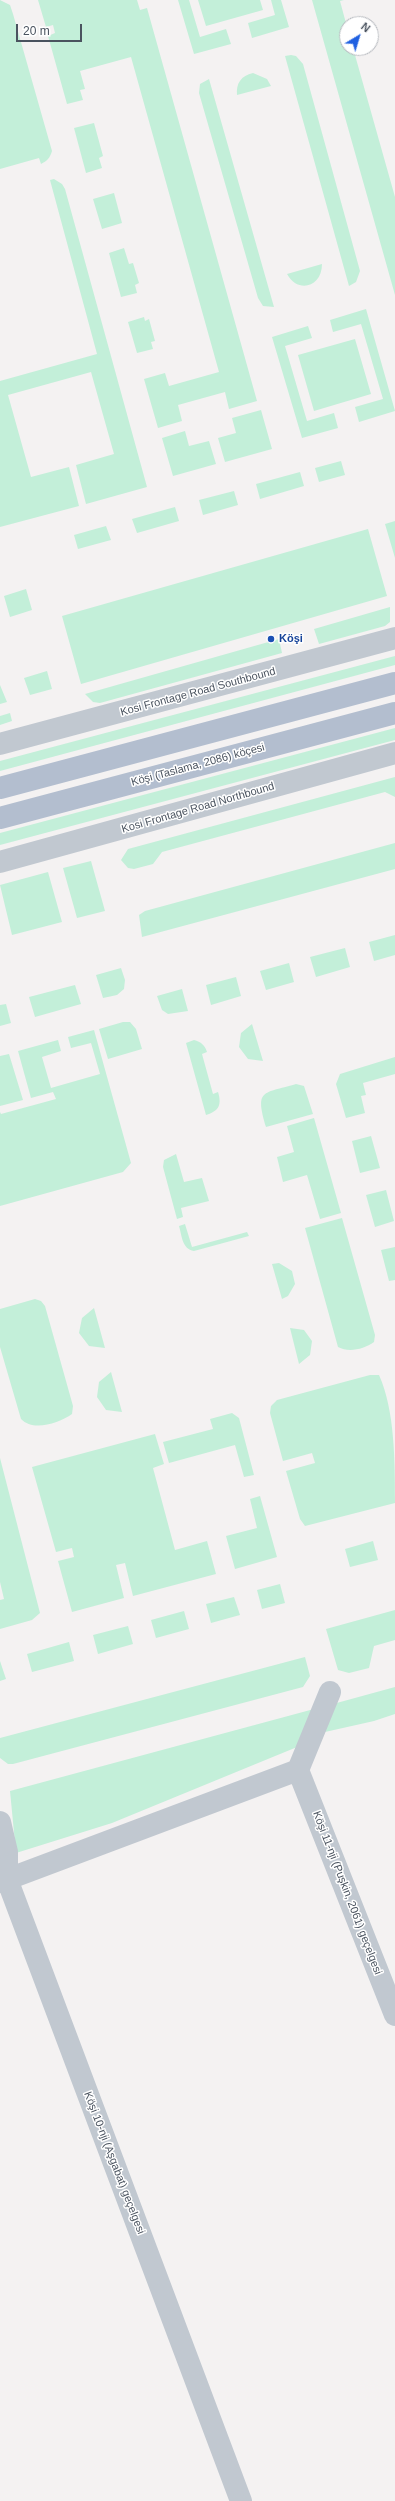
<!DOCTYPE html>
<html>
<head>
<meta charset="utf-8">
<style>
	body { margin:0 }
	#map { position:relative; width:395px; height:2501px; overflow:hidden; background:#f4f2f2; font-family:Arial,sans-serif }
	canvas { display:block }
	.north { position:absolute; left:339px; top:16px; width:40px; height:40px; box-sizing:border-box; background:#fff; border:1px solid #b7babf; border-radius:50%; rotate:38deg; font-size:11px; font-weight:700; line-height:16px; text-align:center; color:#4a535f }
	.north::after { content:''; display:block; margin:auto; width:14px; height:18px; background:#1f60e1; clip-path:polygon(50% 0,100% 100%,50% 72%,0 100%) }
	.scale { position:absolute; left:16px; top:24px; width:66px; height:18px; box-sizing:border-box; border:2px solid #4a535f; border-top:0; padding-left:5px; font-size:12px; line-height:14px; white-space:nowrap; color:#4a535f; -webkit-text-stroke:3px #fff; paint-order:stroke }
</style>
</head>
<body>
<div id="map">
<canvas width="395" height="2501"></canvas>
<div class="north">N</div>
<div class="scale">20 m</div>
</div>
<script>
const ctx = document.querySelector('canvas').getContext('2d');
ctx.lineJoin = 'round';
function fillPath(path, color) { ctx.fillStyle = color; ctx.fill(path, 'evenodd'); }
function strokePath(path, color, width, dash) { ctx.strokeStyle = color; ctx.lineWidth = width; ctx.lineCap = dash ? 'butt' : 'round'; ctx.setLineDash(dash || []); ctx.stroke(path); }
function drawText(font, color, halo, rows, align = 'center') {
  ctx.font = font + ' Arial,sans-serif'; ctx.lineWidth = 3; ctx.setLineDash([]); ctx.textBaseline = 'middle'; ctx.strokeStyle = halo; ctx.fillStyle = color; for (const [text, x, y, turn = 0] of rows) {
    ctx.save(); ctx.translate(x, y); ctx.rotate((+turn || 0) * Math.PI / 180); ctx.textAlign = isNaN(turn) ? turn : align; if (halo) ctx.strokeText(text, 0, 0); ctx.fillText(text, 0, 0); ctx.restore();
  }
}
fillPath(new Path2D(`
	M0,0l10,5 3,9 39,137c-2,7 -5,10 -11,13l-2,-6 -39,11z
	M38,0h99l3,10 7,-2 110,393 -28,8 -4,-17 -47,13 4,16 -24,7 -14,-49 21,-6 4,13 50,-14 -88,-315 -51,14 5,18 -5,1 3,10 -16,4 -19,-68 7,-3 -2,-8 -7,2z
	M178,0h11l11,37 26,-8 5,15 -37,10z
	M198,0h62l3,10 -57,16z
	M271,0h10l8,27 -37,11 -4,-15 27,-8z
	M312,0h32l-4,1 7,26v21h6l42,149v98z
	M291,55l5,1 7,8 57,207 -4,11 -7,4 -64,-230z
	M253,73l14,6 4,7 -34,9c-1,-12 4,-19 16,-22z
	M209,79l65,228 -11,-1 -5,-8 -59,-205 1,-9z
	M94,123l9,33 -4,2 3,10 -16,5 -12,-45z
	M54,179l8,5 3,5 82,298 -61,17 -10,-39 38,-11 -23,-82 -83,23 23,82 38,-10 10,39 -79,21v-146l97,-27 -47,-174z
	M114,193l8,30 -20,6 -9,-30z
	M124,248l5,16 4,-1 6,20 -4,2 2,8 -16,4 -12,-44z
	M322,264c0,23 -24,30 -35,10z
	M366,309l29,102 -36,11 -4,-15 28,-8 -22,-75 -28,8 -3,-12z
	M144,317l1,4 4,-2 6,22 -4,1 2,7 -16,4 -9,-31z
	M308,326l4,12 -27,8 22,75 27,-8 4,15 -36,10 -30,-101z
	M355,339l16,55 -57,17 -16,-56z
	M261,410l11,39 -47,13 -7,-24 18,-5 -4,-15z
	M185,431l4,15 20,-5 7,23 -43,12 -11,-38z
	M341,461l4,14 -26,7 -4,-14z
	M300,472l4,14 -44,13 -4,-15z
	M234,491l4,14 -35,10 -4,-15z
	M175,507l4,14 -42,12 -5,-14z
	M395,521v37l-10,-34z
	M106,526l5,14 -33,9 -4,-14z
	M368,529l19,67 -306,88 -19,-68z
	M26,589l6,21 -22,7 -6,-21z
	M390,607v15l-5,4 -66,18 -5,-15z
	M279,639l3,14 -182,50 -7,-1 -8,-8z
	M395,656v9l-395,106v-10z
	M47,671l5,18 -22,6 -6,-17z
	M0,685l7,17 -7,2z
	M10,713l2,8 -12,4v-9z
	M395,728v12l-395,105v-12z
	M395,777v20l-10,-5 -223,60 -9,12 -19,5 -6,-1 -7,-8 7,-11z
	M395,843v26l-253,68 -3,-22 6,-4z
	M91,861l14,50 -28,7 -14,-50z
	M48,872l14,50 -50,13 -12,-50z
	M395,935v20l-21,6 -5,-19z
	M345,948l5,19 -34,10 -6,-20z
	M289,963l5,19 -28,8 -6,-19z
	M121,968l4,12 -1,9 -7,6 -14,3 -7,-23z
	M236,977l5,19 -30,9 -5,-20z
	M75,985l6,19 -46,13 -6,-20z
	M182,989l6,22 -20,3 -6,-4 -5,-14z
	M6,1004l5,19 -11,3v-21z
	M123,1022h7l6,7 6,20 -34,10 -9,-30z
	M252,1024l11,37 -15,-2 -9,-12 2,-14z
	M94,1030l37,133 -8,9 -123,34v-94l1,2 55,-15 -3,-7 -22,6 -13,-47 40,-11 3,11 -19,6 9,31 49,-14 -9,-31 -20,5 -3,-11z
	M194,1040c7,2 11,5 13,12l-5,2 11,40 5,-2c4,13 1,19 -12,23l-20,-72z
	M9,1054l14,46 -23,6v-50z
	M395,1057v17l-32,9 3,12 -5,1 4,17 -19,5 -10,-34 4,-10z
	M296,1084l8,2 9,28 -47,13c-11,-38 -4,-33 30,-43z
	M314,1118l27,95 -21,6 -13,-44 -24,7 -6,-25 17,-5 -7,-26z
	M371,1136l9,32 -20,5 -8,-32z
	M176,1154l8,28 18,-4 7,23 -28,7 2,9 -6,2 -14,-52 1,-7z
	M386,1190l8,31 -19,6 -9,-32z
	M342,1218l33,117 -1,7c-10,7 -25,11 -36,5l-33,-119z
	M185,1224l7,23 55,-15 2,4 -55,15c-12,-2 -12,-15 -15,-25z
	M395,1247v33l-6,1 -8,-31z
	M279,1263l13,8 3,13 -7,12 -6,3 -10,-35z
	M35,1299l6,2 4,5 28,100 -1,8c-13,9 -39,18 -51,5l-21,-72v-38z
	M94,1308l11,40 -16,-2 -10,-13 3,-15z
	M290,1328l14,2 8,11 -2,14 -11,9z
	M111,1372l11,40 -16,-2 -9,-13 2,-15z
	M370,1375h9c16,35 16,88 16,128l-90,23 -5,-7 -14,-48 29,-8 -3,-10 -29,8 -13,-48 1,-7 6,-6z
	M232,1413l7,5 15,57 -10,2 -9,-32 -66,18 -6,-21 50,-13 -3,-10z
	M155,1434l9,30 -11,4 22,82 32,-9 9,33 -83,22 -8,-33 -9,2 8,33 -52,14 -14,-51 16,-4 -2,-9 -16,4 -24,-85z
	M0,1458l40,155 -8,7 -32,9v-29l4,-1 -4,-17z
	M260,1496l17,61 -42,12 -9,-33 31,-8 -7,-29z
	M373,1541l5,19 -28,7 -5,-18z
	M280,1584l5,19 -23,6 -5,-19z
	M234,1597l6,18 -29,8 -5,-19z
	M395,1610v30l-21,6 -5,22 -20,5 -11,-3 -12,-41z
	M184,1611l5,18 -33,9 -5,-18z
	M128,1626l5,18 -35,10 -5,-19z
	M69,1642l5,19 -42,11 -5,-18z
	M305,1657l5,19 -7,11 -290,77h-5l-8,-6v-20z
	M0,1661l6,18 -6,2z
	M395,1687v27l-21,7 -49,11 8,-28z
	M314,1709l-12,36 -190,78 -96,30 -6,-62z`), '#c3efd9');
strokePath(new Path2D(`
	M0,744l395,-106
	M0,862l395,-109
	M298,1770l97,245
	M0,1822l7,30v27l234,622
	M0,1882l298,-112 32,-78`), '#c1c8d0', 22);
strokePath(new Path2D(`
	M0,788l395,-105
	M0,818l395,-105`), '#b3becf', 22);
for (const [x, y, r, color] of [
	[271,639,4,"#1a4fb4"]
]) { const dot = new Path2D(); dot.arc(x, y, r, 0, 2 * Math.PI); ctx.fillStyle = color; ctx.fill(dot); strokePath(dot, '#fff', 1.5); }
drawText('bold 11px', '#164399', '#fff', [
	["Köşi",279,639]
], 'left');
drawText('11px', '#4a535f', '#fff', [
	["Kosi Frontage Road Southbound",198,692,-15],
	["Köşi (Taslama, 2086) köçesi",198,765,-15],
	["Kosi Frontage Road Northbound",198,808,-16],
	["Köşi 11-nji (Puşkin, 2061) geçelgesi",347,1893,69],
	["Köşi 10-nji (Aşgabat) geçelgesi",114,2163,69]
]);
</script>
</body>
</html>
